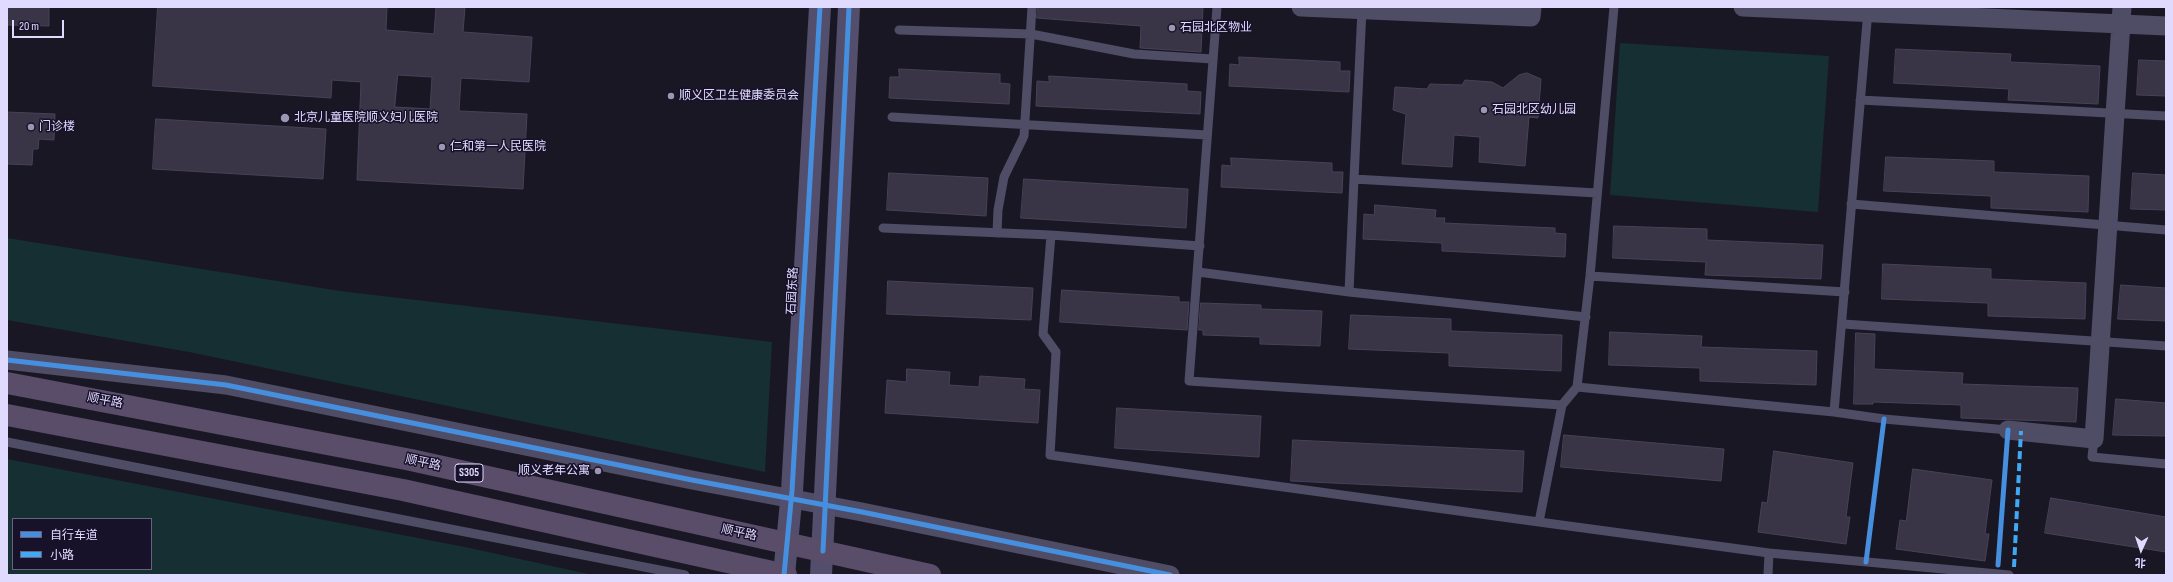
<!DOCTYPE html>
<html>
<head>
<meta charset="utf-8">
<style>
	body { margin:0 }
	#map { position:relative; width:2173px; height:582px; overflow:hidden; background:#1a1724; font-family:"Sofia Sans Condensed","Noto Sans SC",sans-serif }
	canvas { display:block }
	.frame { position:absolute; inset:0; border:8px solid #e1daff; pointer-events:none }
	.legend { position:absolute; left:12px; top:518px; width:140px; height:52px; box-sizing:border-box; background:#17112a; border:1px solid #68617f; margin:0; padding:5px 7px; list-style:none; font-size:12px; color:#e1daff }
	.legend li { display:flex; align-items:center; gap:8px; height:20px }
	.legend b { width:20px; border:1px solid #68617f }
	.north { position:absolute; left:2121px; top:530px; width:40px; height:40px; -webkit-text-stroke:3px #17112a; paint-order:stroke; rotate:183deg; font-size:11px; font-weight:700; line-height:16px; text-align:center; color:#e1daff }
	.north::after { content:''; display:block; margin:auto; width:14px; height:18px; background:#e1daff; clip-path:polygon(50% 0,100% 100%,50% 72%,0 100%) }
	.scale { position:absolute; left:12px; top:20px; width:52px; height:18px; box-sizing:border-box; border:2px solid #e1daff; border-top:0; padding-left:5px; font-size:12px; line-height:14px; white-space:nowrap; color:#e1daff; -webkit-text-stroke:3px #17112a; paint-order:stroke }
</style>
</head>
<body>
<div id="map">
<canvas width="2173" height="582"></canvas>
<div class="frame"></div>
<ul class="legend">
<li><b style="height:5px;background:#468fdf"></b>自行车道</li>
<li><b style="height:5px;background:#3fa9f5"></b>小路</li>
</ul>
<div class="north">北</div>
<div class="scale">20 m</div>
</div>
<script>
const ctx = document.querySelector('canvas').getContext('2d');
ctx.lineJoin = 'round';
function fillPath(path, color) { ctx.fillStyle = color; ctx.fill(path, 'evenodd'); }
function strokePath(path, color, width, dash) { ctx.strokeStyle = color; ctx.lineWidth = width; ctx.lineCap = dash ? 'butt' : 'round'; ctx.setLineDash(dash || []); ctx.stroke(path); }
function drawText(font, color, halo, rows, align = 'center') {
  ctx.font = font + ' "Sofia Sans Condensed","Noto Sans SC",sans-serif'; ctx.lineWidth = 3; ctx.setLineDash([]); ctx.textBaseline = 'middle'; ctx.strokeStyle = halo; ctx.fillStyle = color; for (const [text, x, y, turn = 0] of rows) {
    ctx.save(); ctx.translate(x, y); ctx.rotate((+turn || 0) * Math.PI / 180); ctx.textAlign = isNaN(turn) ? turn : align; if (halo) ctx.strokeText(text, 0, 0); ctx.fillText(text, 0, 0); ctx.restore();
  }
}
fillPath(new Path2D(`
	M1620,43l209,13 -11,156 -208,-17z
	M7,238l333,53 432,51 -7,130 -576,-120 -182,-32z
	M7,459l458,88 128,28h-586zM13,519h138v50h-138z`), '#152f32');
const building = new Path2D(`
	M7,7h42v19l-42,-1z
	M158,7h229l-1,23 48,4 2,-27h29l-2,25 69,5 -3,45 -68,-4 -2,33 68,3 -4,75 -166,-9 4,-98 -29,-2 -1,18 -178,-12zM398,75l34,2 -2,32 -35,-2z
	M1038,7h165l-2,45 -61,-4 1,-22 -104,-8z
	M1896,49l115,5 -1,8 90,4 -2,38 -90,-4 1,-11 -115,-6z
	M1239,57l101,5v9h10l-1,21 -120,-6 1,-22 9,1z
	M2139,60l27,1v35l-29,-1z
	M899,69l101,5v9l10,1 -1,20 -120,-6 1,-21h9z
	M1527,73l14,6 -3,39 -9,-1 -4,49 -46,-4 1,-25 -26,-2 -2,32 -50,-3 4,-50 -13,-4 2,-23 32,2 3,-5 32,1 3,-5 27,2 11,6 16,-13z
	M1049,76l138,8v7l14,1 -1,22 -164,-8 1,-25 12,1z
	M7,112l48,2 -1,26 -15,-1 -1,10h-5l-1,16 -25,-1z
	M156,119l170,10 -3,50 -170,-10z
	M1886,157l108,4v11l95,4 -1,36 -97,-4v-12l-107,-5z
	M1231,158l101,5v9h11l-1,21 -121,-6 1,-22 9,1z
	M889,173l99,5 -2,38 -99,-6z
	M2133,173l33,2v35l-35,-1z
	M1024,179l164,10 -2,39 -165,-10z
	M1375,205l61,5 -1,8h10l-1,5 111,5v5l11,1 -1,23 -123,-6v-8l-79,-4 1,-25 10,1z
	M1614,226l93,3v11l116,5 -2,34 -116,-4 1,-13 -93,-4z
	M1883,264l108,5v10l95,4 -1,36 -97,-3v-13l-106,-4z
	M888,281l145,7 -2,32 -144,-6z
	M2121,285l45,3v33l-48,-2z
	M1062,290l117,7v5h10l-2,28 -127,-8z
	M1201,303l60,2v4l61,2 -2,35 -60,-2v-7l-57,-2v-5h-4z
	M1351,315l100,4v12l111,4 -1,36 -112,-5v-13l-100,-4z
	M1610,332l92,4 -1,11 116,4 -1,34 -116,-4v-13l-91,-3z
	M1856,333l19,1 -1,35 89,4 -1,11 116,4 -2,34 -115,-4v-13l-88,-3v2h-19z
	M907,369l43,3 -1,13 30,2 1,-11 45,3 -1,10 16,1 -2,33 -153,-10 2,-33 19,2z
	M2116,399l50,4v33l-53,-1z
	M1117,408l144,8 -2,41 -144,-9z
	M1564,435l160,14 -3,32 -160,-14z
	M1293,440l231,11 -2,41 -231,-11z
	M1774,451l79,12 -7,54h4l-4,27 -88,-12 4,-30 5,1z
	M1913,469l79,11 -7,54h4l-4,27 -89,-12 4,-29 6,1z
	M2051,498l115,19v35l-121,-19z`);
fillPath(building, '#393546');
strokePath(building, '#474258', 1);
strokePath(new Path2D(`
	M1217,7l-28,374 373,24
	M1614,7l-24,269 -13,111 -15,18 -23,117 230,31 -1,22
	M1868,10l-34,402 50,7 124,11
	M899,30l132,4 103,20 79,5
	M1860,100l306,16
	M892,117l315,18
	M1354,179l8,-170
	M1851,204l315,26
	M883,228l168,7 149,11
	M997,233l1,-23 6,-33 20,-41 8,-129
	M1051,235l-8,99 13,18 -6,103 489,67
	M1198,272l151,20 237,25
	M1590,276l255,16
	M1349,292l5,-113 243,14
	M1843,324l323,22
	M1577,387l257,25
	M2094,439l-2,18 74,7
	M7,442l678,133
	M1769,553l240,22`), '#4f4c65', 9);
strokePath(new Path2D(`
	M1301,7l230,10 1,-10
	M1743,7l423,19
	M7,360l219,25 466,95 170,32 308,63
	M2008,430l86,9 28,-432`), '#4f4c65', 19);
strokePath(new Path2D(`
	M784,575l8,-84 28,-484
	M821,575l28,-568`), '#524e6b', 22);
strokePath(new Path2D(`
	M7,383l404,77 519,115
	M7,415l396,75 383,85`), '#594d6a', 22);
strokePath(new Path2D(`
	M2014,567l7,-136`), '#3fa9f5', 4, [8, 4]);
strokePath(new Path2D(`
	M7,360l219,25 466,95 170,32 308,63
	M823,551l26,-544
	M1866,562l18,-143
	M1998,565l10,-135
	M784,575l8,-84 28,-484`), '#468fdf', 5);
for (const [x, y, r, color] of [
	[1172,28,4,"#9b96b2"],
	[671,96,4,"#9b96b2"],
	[1484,110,4,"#9b96b2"],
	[285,118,5,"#9b96b2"],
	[31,127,4,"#9b96b2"],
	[442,147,4,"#9b96b2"],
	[598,471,4,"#9b96b2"]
]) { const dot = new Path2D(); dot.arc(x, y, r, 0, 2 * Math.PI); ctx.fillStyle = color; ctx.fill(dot); strokePath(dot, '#17112a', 1.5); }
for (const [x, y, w] of [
	[469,473,28]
]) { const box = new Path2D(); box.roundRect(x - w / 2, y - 9, w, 18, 3); ctx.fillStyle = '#17112a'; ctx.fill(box); strokePath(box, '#e1daff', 1); }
drawText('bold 11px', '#e1daff', null, [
	["S305",469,473]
]);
drawText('12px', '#e1daff', '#17112a', [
	["石园北区物业",1180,28],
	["顺义区卫生健康委员会",679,96],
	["石园北区幼儿园",1492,110],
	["北京儿童医院顺义妇儿医院",294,118],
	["门诊楼",39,127],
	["仁和第一人民医院",450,147],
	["顺义老年公寓",590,471,"right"]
], 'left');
drawText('12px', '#e1daff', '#17112a', [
	["石园东路",793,291,-87],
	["顺平路",105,401,11],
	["顺平路",423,463,12],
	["顺平路",739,533,12]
]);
</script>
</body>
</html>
